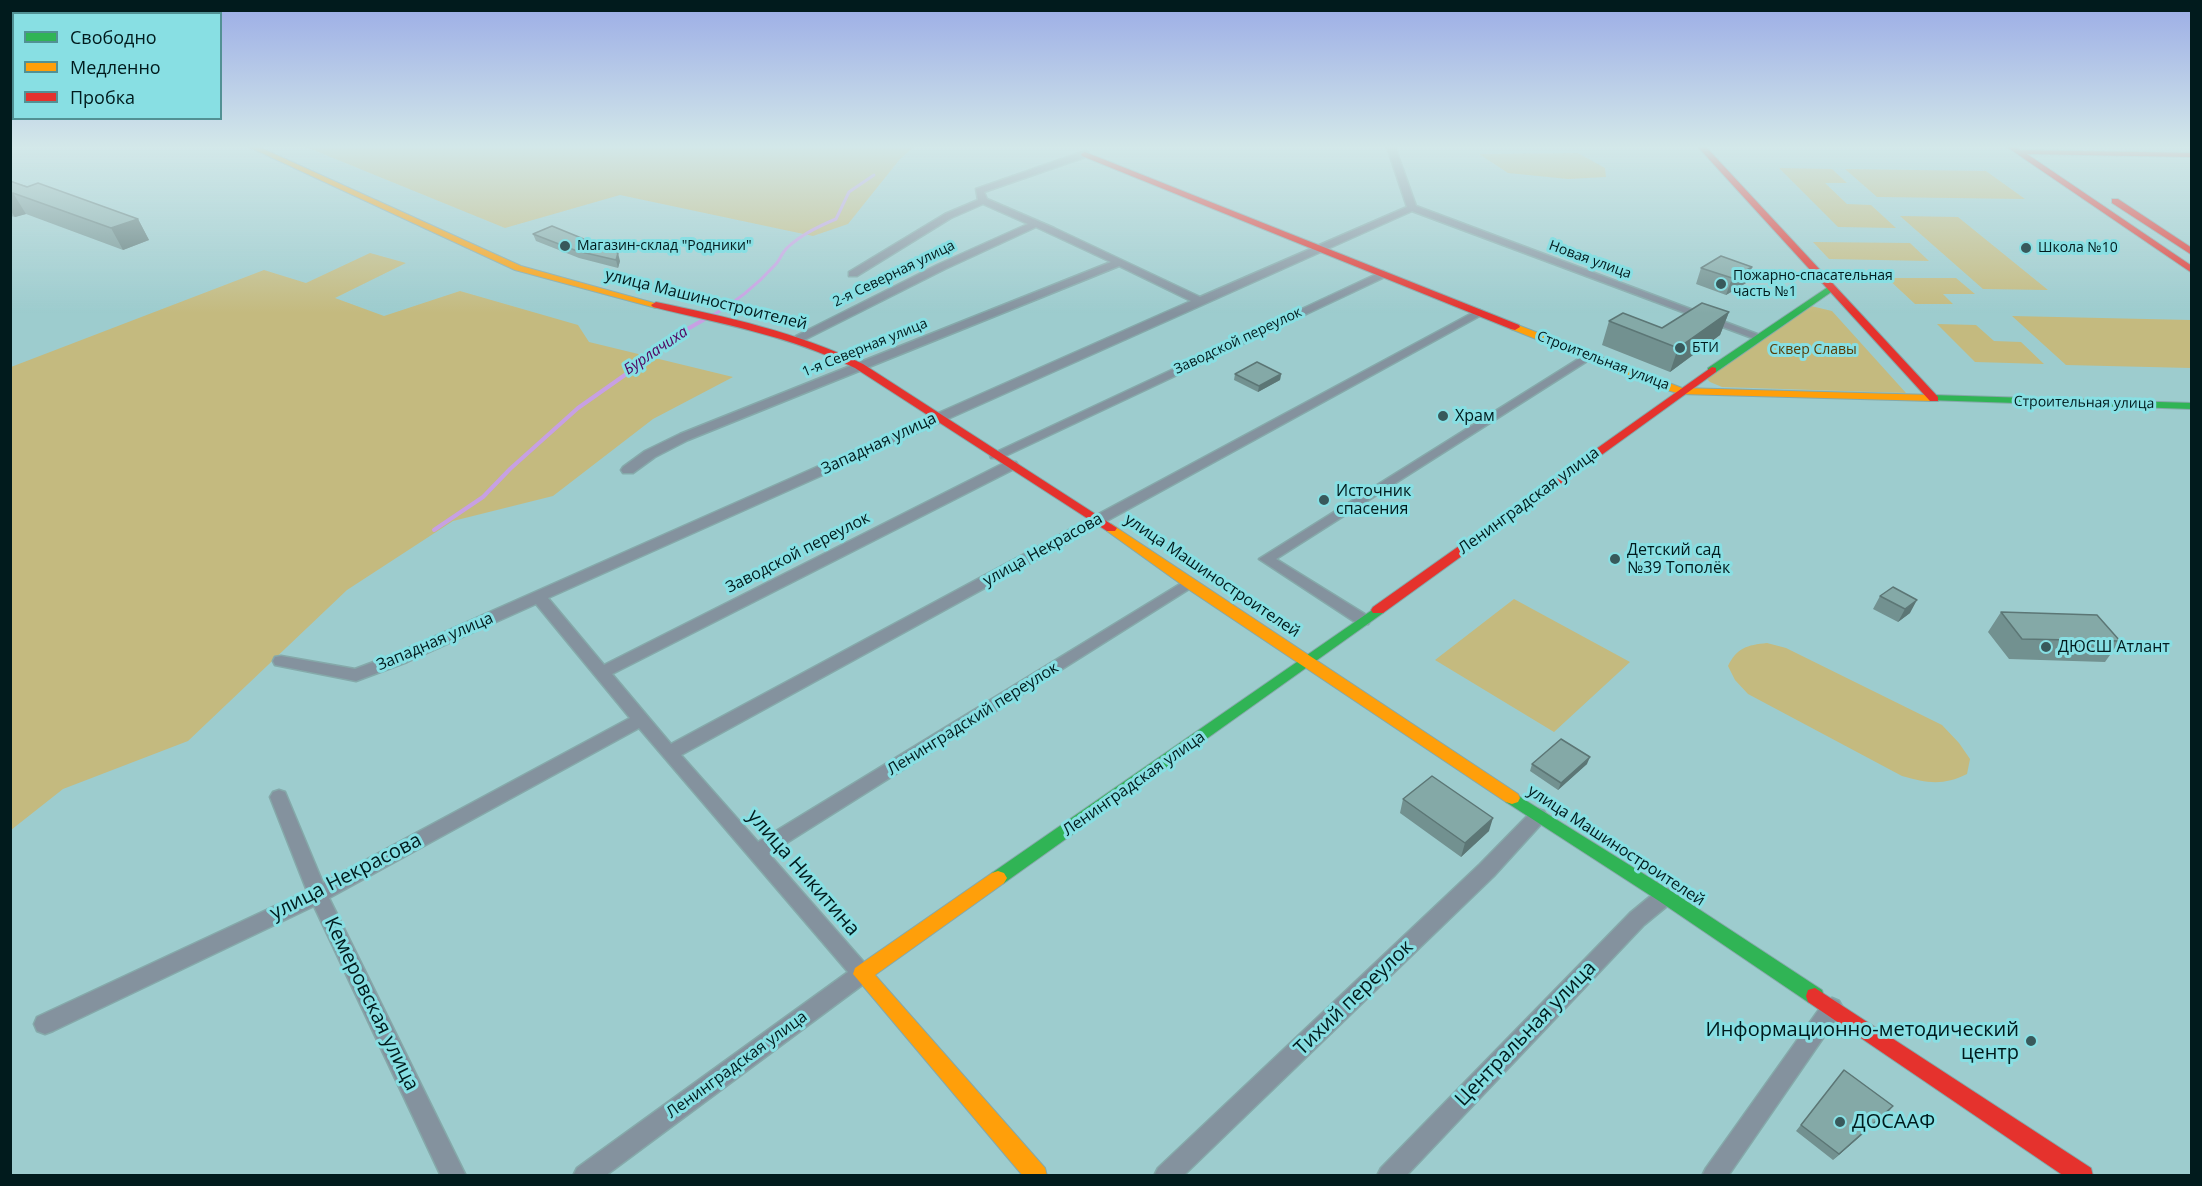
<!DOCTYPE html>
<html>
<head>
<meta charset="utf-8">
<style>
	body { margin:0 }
	#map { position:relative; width:2202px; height:1186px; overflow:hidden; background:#9dccce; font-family:"Open Sans",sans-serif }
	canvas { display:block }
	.frame { position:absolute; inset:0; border:12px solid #011b1d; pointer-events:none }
	.legend { position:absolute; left:12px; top:12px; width:210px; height:108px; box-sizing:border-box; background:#88dfe3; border:2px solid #529194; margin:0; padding:8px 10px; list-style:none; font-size:18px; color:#011b1d }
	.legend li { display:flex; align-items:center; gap:12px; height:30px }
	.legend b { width:30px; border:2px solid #529194 }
</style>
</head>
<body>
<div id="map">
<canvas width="2202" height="1186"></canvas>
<div class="frame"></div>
<ul class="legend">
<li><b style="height:8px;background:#30b455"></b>Свободно</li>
<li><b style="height:8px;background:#ff9f0a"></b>Медленно</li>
<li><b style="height:8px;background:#e5322d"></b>Пробка</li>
</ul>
</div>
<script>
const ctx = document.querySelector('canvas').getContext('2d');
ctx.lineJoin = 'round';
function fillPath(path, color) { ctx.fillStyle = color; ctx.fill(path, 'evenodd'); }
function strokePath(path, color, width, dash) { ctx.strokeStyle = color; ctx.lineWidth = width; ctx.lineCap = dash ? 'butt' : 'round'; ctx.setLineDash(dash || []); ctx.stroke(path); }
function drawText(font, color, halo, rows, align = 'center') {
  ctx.font = font + ' "Open Sans",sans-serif'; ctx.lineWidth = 6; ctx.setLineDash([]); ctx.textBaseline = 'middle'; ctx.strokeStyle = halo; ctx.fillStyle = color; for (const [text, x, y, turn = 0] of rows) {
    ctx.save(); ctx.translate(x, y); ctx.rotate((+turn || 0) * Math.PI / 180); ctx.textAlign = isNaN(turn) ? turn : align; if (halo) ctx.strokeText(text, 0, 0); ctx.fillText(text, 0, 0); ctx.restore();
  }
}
fillPath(new Path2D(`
	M306,147h608l-14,12 -52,65 -35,12 -193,-41 -115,33z
	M1578,153l27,15 1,9 -38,2 -60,-6 -29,-19z
	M1779,168l53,1 15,14h-22l22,21 24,1 25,23 -58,-1z
	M1845,169l141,2 39,28 -148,-2z
	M1900,216l58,1 90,73 -65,-1z
	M1813,242l97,1 19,18 -100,-2z
	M370,253l36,10 -71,35 49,18 76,-25 118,34 11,17 144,35 -80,42 -100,77 -100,25 -106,69 -159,151 -125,48 -52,41v-463l253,-97 42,13z
	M1887,278h69l19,16h-32l10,10h-38z
	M1811,306l21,5 74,82 -184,-6 -12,-5 -4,-4z
	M2012,316l179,4v48l-125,-3z
	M1937,324l39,1 18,16 27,1 23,22 -69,-2z
	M1514,599l116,63 -76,70 -119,-72z
	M1767,643l19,5 156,77 17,18 11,16 -3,15c-24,12 -40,9 -65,2l-154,-82 -13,-14 -7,-14c9,-18 19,-21 39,-23z`), '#c4ba7f');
strokePath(new Path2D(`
	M710,317c25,-14 45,-30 65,-52 5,-5 7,-13 13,-18 14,-13 31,-21 48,-28l13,-27 25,-17`), '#c7a0e3', 3);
strokePath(new Path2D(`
	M434,530l49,-33 27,-28 68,-61 54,-38 31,-27 49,-28`), '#c7a0e3', 4);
const street = new Path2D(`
	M1387,147h8l21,59 349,131 -6,3 -4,-1 -343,-128 -864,387 56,67 402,-203h10l2,3 -2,3 -404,206 59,70 805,-433 4,-1 5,3 -804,442 77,87 427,-261 5,-2 7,5 -428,270 100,114 3,6 -3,6 -264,196h-32l4,-8 271,-196 -209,-244 -310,170 137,278h-25l-127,-270 -261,125 -8,3 -8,-3 -3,-7 3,-7 270,-126 -37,-94 3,-5 6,-2 6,2 38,91 307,-165 -94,-114 -129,58 -51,19 -81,-16 -2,-4 2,-4 6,-1 74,13 40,-15 796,-353 -72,-35 -431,174 -33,17 -22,16h-10l-2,-3 2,-3 22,-16 35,-17 431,-172 -75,-35 -91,42 -141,71h-8v-4l141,-71 91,-41 -45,-20 -32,14 -94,58h-8v-4l96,-58 33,-14 -2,-11 109,-38 3,1v4l-104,36 3,7 67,29 146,69 207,-90z
	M1383,271l5,3 -1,2 -386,182h-10l-1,-3z
	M1588,353l4,1v4l-316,201 92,57 3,4 -3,4h-10l-99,-65z
	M1538,809l6,2 3,5 -3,5 -50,55 -311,300h-29l4,-8 322,-304 52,-53z
	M1665,888l7,2 3,6 -3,6 -28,23 -238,251h-29l4,-8 249,-255 28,-23z
	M1832,998l7,3 4,7 -4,7 -111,161h-26l4,-8 119,-167z`);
const fast = new Path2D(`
	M1831,285l3,1v4l-118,82h-8v-4z
	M1932,395l260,8v6l-264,-9v-4z
	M1378,606l5,1 2,3 -2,3 -379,270 -6,2 -6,-2 -3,-5 3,-5z
	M1512,792l159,99 151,99 2,6 -2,6 -7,2 -7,-2 -149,-101 -153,-99 -2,-4 2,-4z`);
const slow = new Path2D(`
	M249,147h10l262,119 140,39 -5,3 -141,-38z
	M1515,324l167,64 250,7 5,3 -5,3 -251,-7 -25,-7 -145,-58 -1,-2z
	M1111,524l407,270 2,4 -2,4 -6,2 -6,-2 -321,-215 -78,-56 -2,-3 2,-3z
	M998,871l6,2 3,5 -3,5 -129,92 170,193 2,8h-24l-170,-202 2,-6 137,-95z`);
const jam = new Path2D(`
	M1698,147h8l232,250v4h-8z
	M2007,147h9l4,3 172,3v4l-165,-3 165,112v7z
	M1085,152l434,173 1,2 -5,3 -4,-1 -429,-173 -1,-2z
	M2112,199h6l74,49v7l-80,-52z
	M656,302c71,15 141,30 207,62l254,164 -2,3h-8l-252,-163c-65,-32 -133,-44 -202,-61l-2,-2z
	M1712,367l4,1v4l-333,241h-10l-2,-3 2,-3z
	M1815,988l276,180 2,8h-29l-256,-174 -2,-6 2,-6z`);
strokePath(street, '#85a9aa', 3);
strokePath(fast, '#85a9aa', 2);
strokePath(slow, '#85a9aa', 2);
strokePath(jam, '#85a9aa', 2);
fillPath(street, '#84929e');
fillPath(fast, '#30b455');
fillPath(slow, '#ff9f0a');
fillPath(jam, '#e5322d');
fillPath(new Path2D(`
	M10,181l128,38 11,21 -26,10 -97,-36 -11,3 -5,-1z
	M533,234l87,27 -2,7 -39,-10 -43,-17z
	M1752,267l-6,16 -20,12 -30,-11 5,-16z
	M1729,312l-9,23 -50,37 -68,-27 7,-24 53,7z
	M1235,374h46l-1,6 -22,12 -24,-12z
	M1893,587l17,26 -12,9 -25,-13 7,-13z
	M2001,612l119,29 -15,21 -96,-3 -21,-27z
	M1532,764h55l-29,26 -28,-19z
	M1403,799l86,32 -28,26 -61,-44z
	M1844,1070l49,36 -5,6 -55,48 -37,-29z`), '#729190');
fillPath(new Path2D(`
	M13,193l13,21 -11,3 -5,-7v-16z
	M138,219l11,21 -26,10 -12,-22z
	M618,253l2,8 -2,7 -2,-8z
	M1752,267l-6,16 -20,12 6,-17z
	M1729,312l-9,23 -50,37 8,-24z
	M1281,374l-1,6 -22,12 1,-6z
	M1917,600l-7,13 -12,9 7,-13z
	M1590,757l-3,7 -29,26 3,-7z
	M1493,818l-4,13 -28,26 4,-14z
	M1893,1106l-5,6 -55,48 6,-6z`), '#5c7675');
const building = new Path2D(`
	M10,181l17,6 11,-4 100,36 -27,9 -98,-35 -3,1z
	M552,226l66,27 -2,7 -39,-9 -44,-17z
	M1721,256l31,11 -20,11 -31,-10z
	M1702,303l27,9 -51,36 -69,-27 14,-8 39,15z
	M1257,362l24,12 -22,12 -24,-12z
	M1893,587l24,13 -12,9 -25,-13z
	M2001,612l96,3 23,26 -98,-2z
	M1561,739l29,18 -29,26 -29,-19z
	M1432,776l61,42 -28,25 -62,-44z
	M1844,1070l49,36 -54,48 -38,-29z`);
fillPath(building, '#84a9a7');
strokePath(building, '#5c7675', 1.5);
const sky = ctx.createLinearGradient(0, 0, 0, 313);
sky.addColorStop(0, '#9bace6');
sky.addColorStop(0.47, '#d3e8e9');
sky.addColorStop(1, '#d3e8e900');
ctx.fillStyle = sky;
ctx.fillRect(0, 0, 2202, 313);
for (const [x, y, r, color] of [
	[565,246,6,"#38595b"],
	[2026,248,6,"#38595b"],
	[1721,284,6,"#38595b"],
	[1680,348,6,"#38595b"],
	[1443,416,6,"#38595b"],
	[1324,500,6,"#38595b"],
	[1615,559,6,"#38595b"],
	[2046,647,6,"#38595b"],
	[2031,1041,6,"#38595b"],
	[1840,1122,6,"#38595b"]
]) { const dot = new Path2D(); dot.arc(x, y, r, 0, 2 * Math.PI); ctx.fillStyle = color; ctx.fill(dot); strokePath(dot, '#88dfe3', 2); }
drawText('14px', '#011b1d', '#88dfe3', [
	["Магазин-склад \"Родники\"",577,246],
	["Школа №10",2038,248],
	["Пожарно-спасательная",1733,276],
	["часть №1",1733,292],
	["БТИ",1692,348]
], 'left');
drawText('14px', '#011b1d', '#88dfe3', [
	["Новая улица",1590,260,20],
	["2-я Северная улица",894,274,-26],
	["Заводской переулок",1238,341,-25],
	["1-я Северная улица",865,348,-22],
	["Строительная улица",1603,361,21],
	["Строительная улица",2084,403,1]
]);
drawText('14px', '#573d08', '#88dfe3', [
	["Сквер Славы",1813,350]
]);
drawText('italic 15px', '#510661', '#88dfe3', [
	["Бурлачиха",656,351,-34]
]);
drawText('16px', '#011b1d', '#88dfe3', [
	["улица Машиностроителей",706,300,14],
	["Западная улица",879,444,-25],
	["Ленинградская улица",1529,501,-36],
	["улица Некрасова",1043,550,-29],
	["Заводской переулок",798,553,-27],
	["улица Машиностроителей",1212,576,34],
	["Западная улица",435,642,-23],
	["Ленинградский переулок",973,719,-32],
	["Ленинградская улица",1134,784,-35],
	["улица Машиностроителей",1616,846,33],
	["Ленинградская улица",737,1065,-36]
]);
drawText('16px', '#011b1d', '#88dfe3', [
	["Храм",1455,416],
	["Источник",1336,491],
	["спасения",1336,509],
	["Детский сад",1627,550],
	["№39 Тополёк",1627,568],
	["ДЮСШ Атлант",2058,647]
], 'left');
drawText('20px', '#011b1d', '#88dfe3', [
	["улица Никитина",803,873,49],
	["улица Некрасова",346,877,-27],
	["Тихий переулок",1354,998,-44],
	["Кемеровская улица",371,1004,64],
	["Центральная улица",1526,1034,-46]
]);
drawText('20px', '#011b1d', '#88dfe3', [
	["Информационно-методический",2019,1030],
	["центр",2019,1053],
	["ДОСААФ",1852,1122,"left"]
], 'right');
</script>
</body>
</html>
